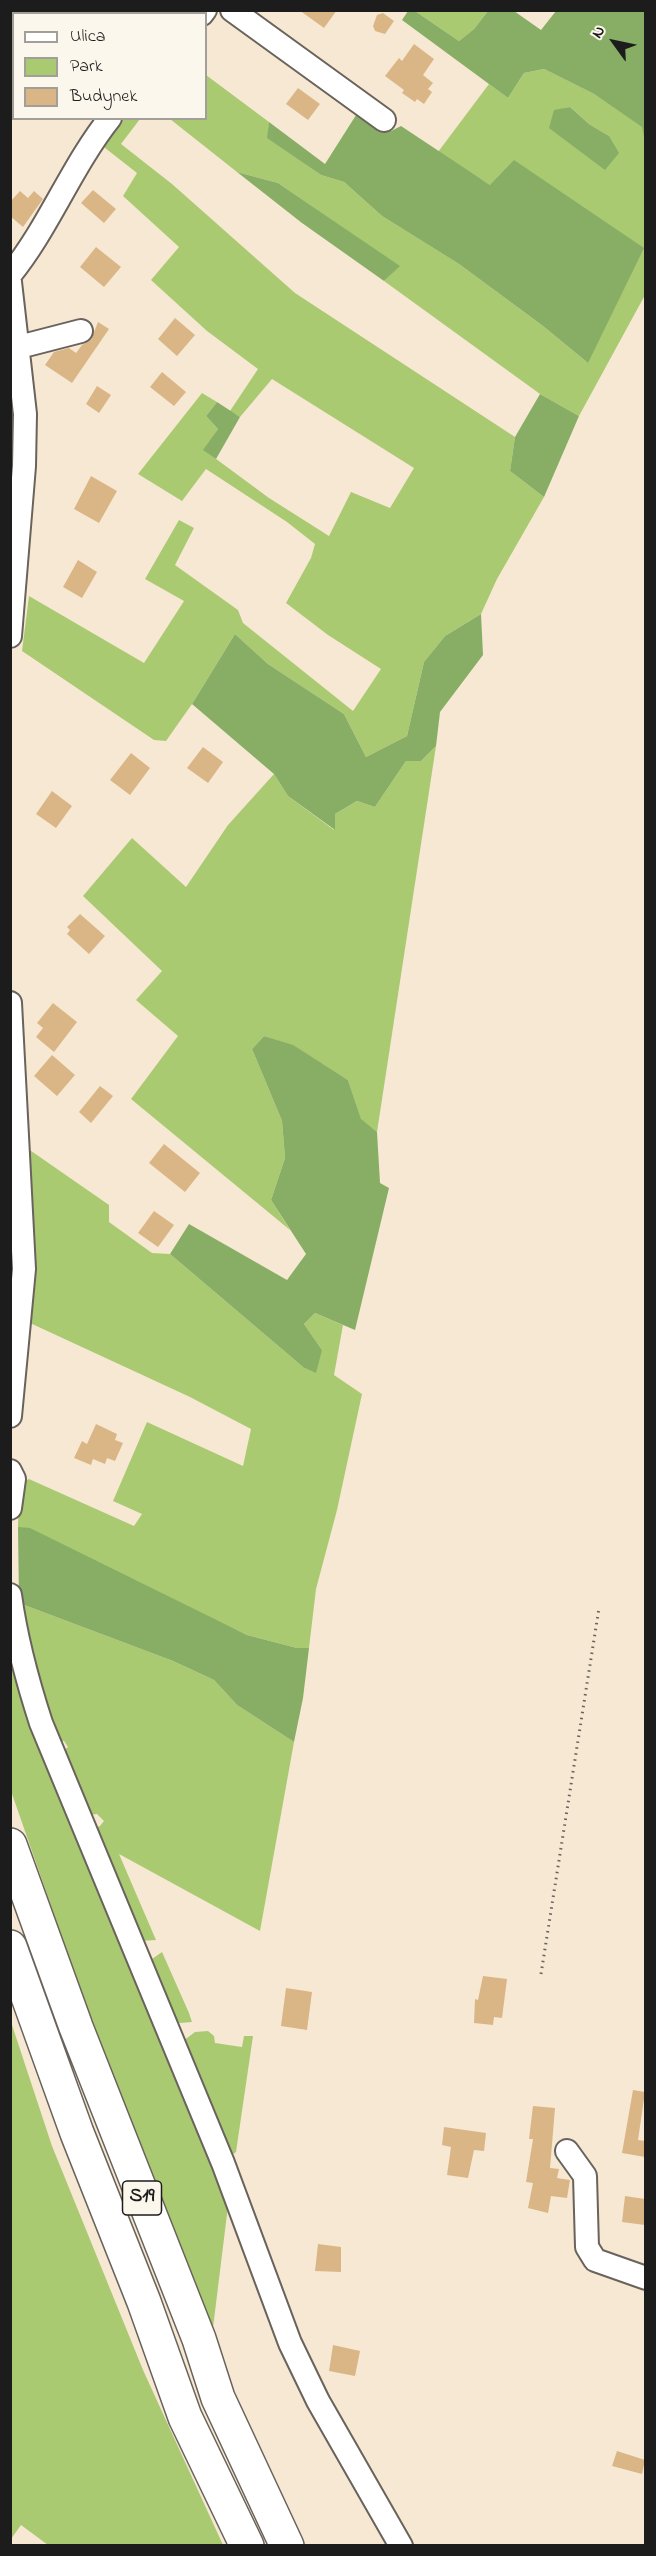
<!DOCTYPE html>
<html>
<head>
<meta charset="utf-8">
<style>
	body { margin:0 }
	#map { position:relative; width:656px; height:2556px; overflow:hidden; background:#f7e8d3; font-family:"Indie Flower",sans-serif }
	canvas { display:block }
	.frame { position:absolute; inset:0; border:12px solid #1c1c1c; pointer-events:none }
	.legend { position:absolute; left:12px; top:12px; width:195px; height:108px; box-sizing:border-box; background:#fbf7ec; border:2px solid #a29f99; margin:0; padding:8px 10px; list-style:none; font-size:18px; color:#1c1c1c }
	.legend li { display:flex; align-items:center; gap:12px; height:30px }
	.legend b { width:30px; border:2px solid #a29f99 }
	.north { position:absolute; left:584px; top:12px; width:60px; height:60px; -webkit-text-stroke:4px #fbf7ec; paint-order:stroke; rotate:303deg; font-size:16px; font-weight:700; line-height:24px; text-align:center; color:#1c1c1c }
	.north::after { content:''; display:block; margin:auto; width:21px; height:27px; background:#1c1c1c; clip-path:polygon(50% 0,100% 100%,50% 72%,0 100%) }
</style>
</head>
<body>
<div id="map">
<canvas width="656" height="2556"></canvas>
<div class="frame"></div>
<ul class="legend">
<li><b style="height:8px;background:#fff"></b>Ulica</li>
<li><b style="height:16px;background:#aaca72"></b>Park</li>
<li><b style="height:16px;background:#dab686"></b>Budynek</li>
</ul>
<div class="north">N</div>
</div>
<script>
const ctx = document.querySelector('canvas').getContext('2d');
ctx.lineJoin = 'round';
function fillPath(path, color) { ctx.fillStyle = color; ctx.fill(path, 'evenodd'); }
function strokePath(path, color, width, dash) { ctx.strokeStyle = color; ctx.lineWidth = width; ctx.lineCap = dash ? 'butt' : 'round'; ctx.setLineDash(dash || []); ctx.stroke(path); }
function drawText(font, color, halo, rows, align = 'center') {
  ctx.font = font + ' "Indie Flower",sans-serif'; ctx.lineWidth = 6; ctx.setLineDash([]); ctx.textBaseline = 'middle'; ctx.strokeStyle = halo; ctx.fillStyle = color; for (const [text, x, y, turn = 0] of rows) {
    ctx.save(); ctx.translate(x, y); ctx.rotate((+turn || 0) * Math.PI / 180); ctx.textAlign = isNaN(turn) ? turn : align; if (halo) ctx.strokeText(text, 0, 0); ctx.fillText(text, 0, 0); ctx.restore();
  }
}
fillPath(new Path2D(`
	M415,11h73l-14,18 -15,12z
	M544,69l50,25 49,33 3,14 -1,154 -66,121 -39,-22 -156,-113 15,-15 -121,-83 -41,-11 -67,-53 36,-1v-43l63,47 -1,16 53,37 23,7 38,34 77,48 84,62 45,37 -98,-178 -52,-33 51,-68 19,14 16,-25zM570,107l19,17 20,12 -55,-25z
	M118,119h22l-19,25 51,40 123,109 220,144 -5,34 34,26 -47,82 -16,35 -36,22 -21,26 -17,74 -41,21 -22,-43 -76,-50 -33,-30 -43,70 -26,37 -12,-1 -132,-89 7,-55 115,67 40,-62 -39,-22 34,-59 15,8 -19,37 63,45 5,13 110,88 28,-42 -53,-34 -42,-32 25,-45 4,-14 -28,-22 -81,-53 -24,32 -44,-27 64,-81 15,9 -11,14 12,13 -14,21 65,48 60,38 22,-44 39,16 24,-40 -142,-89 -32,38 -10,-6 28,-42 -51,-38 -56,-51 28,-33 -56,-51 14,-23 -37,-29z
	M436,746l-59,386 -16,-12 -13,-40 -55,-34 -29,-10 -12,13 30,72 3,37 -14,42 19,30 -159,-131 47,-63 -42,-36 26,-29 -79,-75 49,-58 54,49 42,-62 46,-51 14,22 46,34 1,-16 22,-13 18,6 31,-46h15z
	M24,1146l85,59v17l43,31 18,1 133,113 19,-17 -18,-26 11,-11 28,12 -9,50 28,19 -25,116 -21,79 -7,59h-12l-50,-13 -229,-108 1,-42 10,-6 105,47 8,-12 -29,-13 34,-79 96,44 8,-37 -61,-32 -160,-74 3,-46z
	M19,1603l154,58 41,19 23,25 57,37 -34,189 -141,-77 37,86 -16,1 -46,-113 6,-2 4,-5 -7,-7 -9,1 -26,-63 6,-5 -4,-6h-6l-26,-79z
	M10,1660l17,56 202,482 -17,138 -61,-143 -140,-402z
	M162,1952l27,61 3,9 -12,1 -7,-5 -21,-59z
	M11,2022l41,124 91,224 80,175h-175l-27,-20 -10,14z
	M208,2031l6,5 1,7 27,4 2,-11h9l-17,116 -4,3 -49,-114 12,-9z`), '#aaca72');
fillPath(new Path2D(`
	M408,11h7l44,30 15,-12 14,-18h26l27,19 15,-19h89v130l-3,-14 -48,-33 -50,-25 -20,4 -16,25 -106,-78z
	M570,107l19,17 20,12 10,17 -14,17 -56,-42 5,-18z
	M358,112l33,19 10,-5 89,59 24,-25 130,88 -56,115 -45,-37 -84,-62 -77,-48 -38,-34 -23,-7 -54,-37 2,-16 56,42z
	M237,172l41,11 122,83 -16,15 -82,-58z
	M540,394l39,22 -35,81 -34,-26 5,-34z
	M217,402l23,15 -24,42 -13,-9 15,-21 -12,-13z
	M481,614l2,41 -43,57 -4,34 -15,15h-15l-31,46 -18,-6 -22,13v16l-47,-34 -14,-22 -82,-70 43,-70 33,30 76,50 22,43 41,-21 17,-74 21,-26z
	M264,1036l29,9 55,35 13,39 16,13 3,51 9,5 -34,142 -40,-17 -11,11 18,26 -6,23 -13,-6 -133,-113 19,-30 98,56 19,-26 -35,-54 14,-42 -3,-37 -30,-72z
	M18,1527l12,1 217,107 50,13h12l-6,50 -9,44 -57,-37 -23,-25 -41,-19 -154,-58z`), '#87ae64');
fillPath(new Path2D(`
	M299,10h38l-13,18z
	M383,13l11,8 -9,13 -10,-3 -2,-5 4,-11z
	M414,44l20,15 -11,16 10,8 -5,6 4,3 -8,12 -7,-5 -2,3 -13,-9 2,-3 -19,-14 14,-18 3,3z
	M298,88l22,16 -12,16 -22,-16z
	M93,190l23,19 -12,14 -23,-20z
	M20,191l8,7 6,-7 9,8 -20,28 -13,-11v-14z
	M96,247l25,20 -17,20 -24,-20z
	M175,318l20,17 -18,21 -19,-17z
	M98,322l11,7 -37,54 -27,-18 9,-13 15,-4 7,5 6,-8 9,-5z
	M162,372l24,20 -12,14 -24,-19z
	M97,386l14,9 -12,18 -13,-9z
	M91,476l26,15 -18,32 -25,-14z
	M78,560l19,12 -15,26 -19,-11z
	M203,747l20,15 -15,21 -21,-15z
	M131,753l19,15 -20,27 -20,-15z
	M52,791l20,15 -16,22 -20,-14z
	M80,914l25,22 -16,18 -22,-20 3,-4 -3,-3z
	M53,1003l24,19 -23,30 -18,-15 7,-9 -6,-5z
	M52,1055l23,20 -18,21 -23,-20z
	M100,1086l13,10 -22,27 -12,-11z
	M164,1144l36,29 -15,19 -36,-29z
	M154,1211l20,14 -16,22 -20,-14z
	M96,1424l21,10 -2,6 8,3 -8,18 -8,-3 -2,6 -12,-5 -2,6 -17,-7 8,-17 5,3z
	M483,1976l24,3 -5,39 -8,-1 -1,8 -19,-2 1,-24 3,1z
	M286,1988l26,4 -5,38 -26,-4z
	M633,2090l12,2 -7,48 7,1v16l-23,-4z
	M533,2106l22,2 -5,60 9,1 -2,9 13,2 -3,18 -16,-2 -3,17 -20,-5 5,-25 -7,-1 7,-43h-4z
	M444,2127l42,6 -2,18 -10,-1 -6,28 -21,-3 4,-28 -9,-2z
	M625,2196l20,3v26l-23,-3z
	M318,2244l23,3v25l-26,-1z
	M333,2345l27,6 -5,25 -26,-5z
	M617,2451l28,9 -3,14 -30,-8z`), '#dab686');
const minor = new Path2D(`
	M96,10l4,4
	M232,10l152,110
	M202,14l3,-4
	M10,275c39,-48 61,-108 100,-157
	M10,282l15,132 -1,52 -14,170
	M19,347l62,-16
	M10,1003l14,266 -14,147
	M10,1471l4,8 -4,29
	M10,1595c6,44 17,85 31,128l182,440 67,180 28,58 83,145
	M567,2151l18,25 2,71 8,13 51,18`);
const highway = new Path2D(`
	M10,1845l66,182 123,312 19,59 69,148
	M10,1947l67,186 67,169 41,115 62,129`);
strokePath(minor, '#69635c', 26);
strokePath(highway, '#69635c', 36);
strokePath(new Path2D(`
	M541,1974l58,-366`), '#69635c', 3, [1.5, 4.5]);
strokePath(minor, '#fff', 22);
strokePath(highway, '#fff', 33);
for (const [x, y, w] of [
	[142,2198,39]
]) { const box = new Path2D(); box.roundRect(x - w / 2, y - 17, w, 34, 4.5); ctx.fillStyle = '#fbf7ec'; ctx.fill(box); strokePath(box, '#1c1c1c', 1.5); }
drawText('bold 20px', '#1c1c1c', null, [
	["S19",142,2198]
]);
</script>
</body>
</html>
